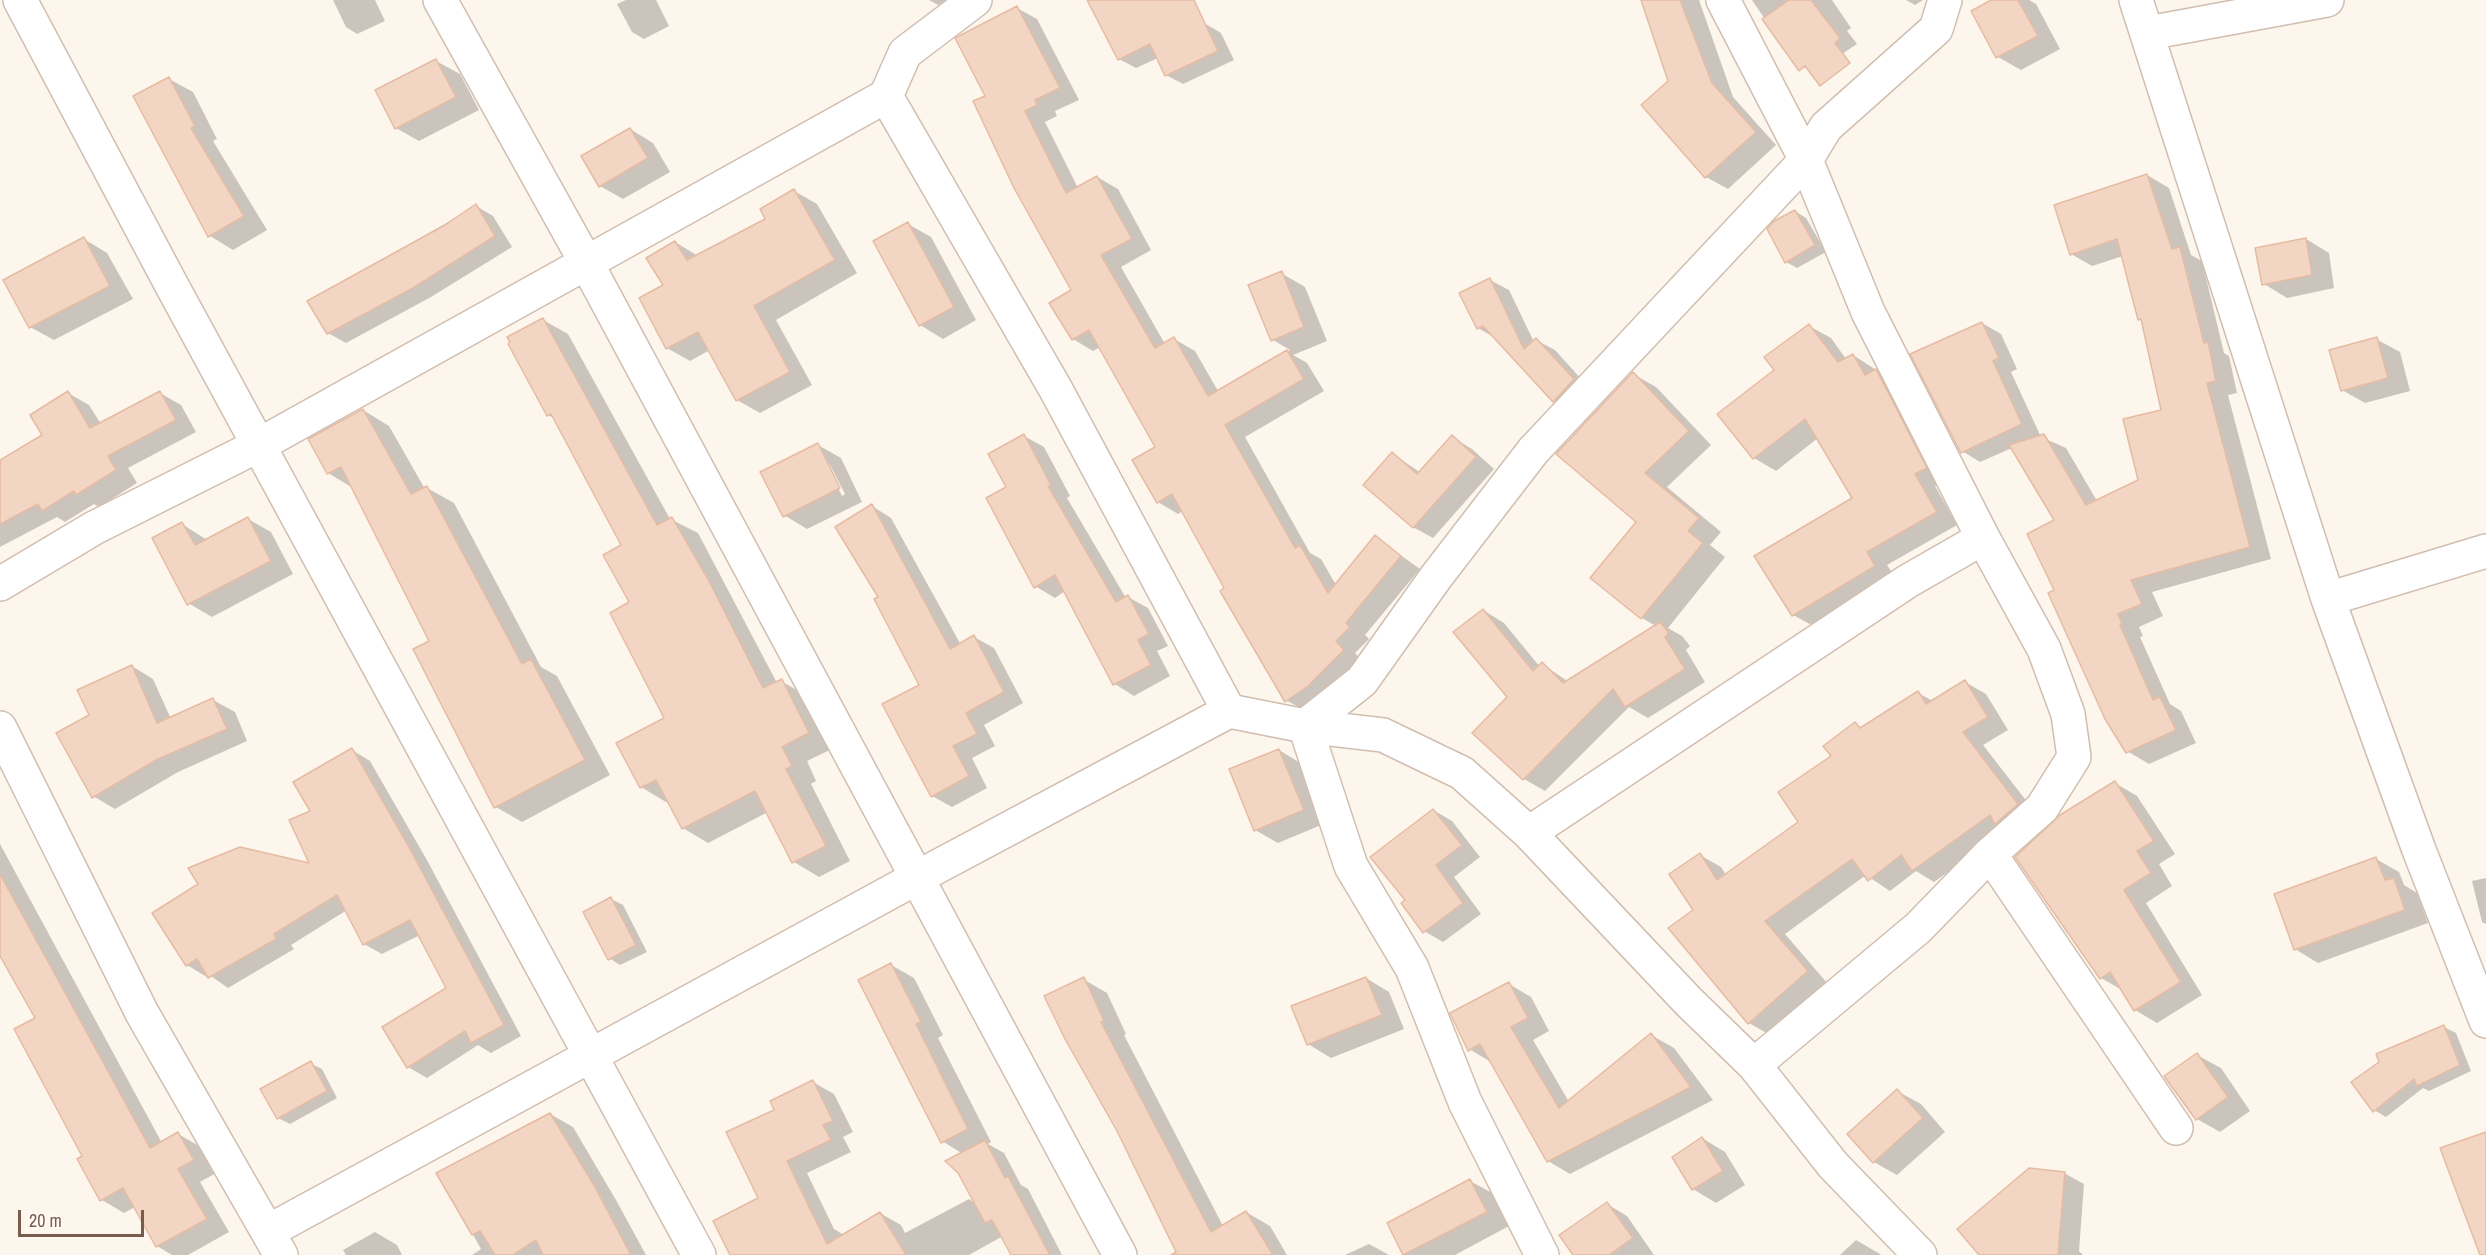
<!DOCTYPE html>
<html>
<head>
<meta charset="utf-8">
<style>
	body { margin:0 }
	#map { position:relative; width:2486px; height:1255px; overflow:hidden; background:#fdf6ec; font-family:"Archivo Narrow",sans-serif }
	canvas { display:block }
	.scale { position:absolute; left:18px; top:1210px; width:126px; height:27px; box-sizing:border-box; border:3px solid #7a5c4d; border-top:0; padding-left:8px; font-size:18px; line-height:21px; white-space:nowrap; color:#7a5c4d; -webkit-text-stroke:4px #fffaf3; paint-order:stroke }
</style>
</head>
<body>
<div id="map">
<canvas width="2486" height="1255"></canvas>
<div class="scale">20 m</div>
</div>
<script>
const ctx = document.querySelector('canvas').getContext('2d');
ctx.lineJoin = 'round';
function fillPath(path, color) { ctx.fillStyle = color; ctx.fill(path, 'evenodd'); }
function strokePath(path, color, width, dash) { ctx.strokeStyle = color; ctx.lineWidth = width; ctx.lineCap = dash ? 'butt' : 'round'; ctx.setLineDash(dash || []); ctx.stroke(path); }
fillPath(new Path2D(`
	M333,0h42l10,21 -28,13 -11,-7z
	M626,0h30l13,26 -25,13 -12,-7 -15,-28z
	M929,0h17l-8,5z
	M1089,0h98l17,23 17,10 13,27 -51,24 -17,-9 -8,-17 -22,10 -17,-9z
	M1642,0h57l34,97 43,48 -48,44 -22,-12z
	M1752,0h80l19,28 -4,3 10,13 -42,28 -23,-13z
	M1906,0h17l-8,5z
	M1994,0h35l7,4 24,45 -39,21 -23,-13z
	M1017,8l20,11 42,81 -24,11 2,5 -12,6 33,66 19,-11 21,12 33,61 -30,17 44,77 9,-5 21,12 23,40 72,-41 -17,-10 8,-67 24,14 22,54 -34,14 14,8 17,28 -79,46 65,116 11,6 15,26 39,-48 45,32 -55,66 4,4 -14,14 8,9 -56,50 -21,-12 -103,-189 -5,3 -20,-12 -1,-54 -57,-101 -7,4 -20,-12v-48l-86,-195z
	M436,61l24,13 19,36 -60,31 -23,-13z
	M169,79l24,13 24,47 -4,2 54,89 -34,20 -23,-14 -75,-139z
	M630,129l23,14 17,29 -47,27 -23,-13z
	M2147,175l22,13 22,67 11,6 22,92 5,3 8,37 -9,2 43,164 -119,33 11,24 -24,11 4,9 -3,1 30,67 11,7 15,32 -47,21 -22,-13 -71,-160v-70l-44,-73 -32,14 -18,-11 20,-128 19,11 16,35 -6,3 30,65 25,11 31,53 43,-21 23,-69 -20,-90 -4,-2 -16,-63 -31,10 -21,-12z
	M794,191l23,13 40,69 -81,47 36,65 -52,28 -23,-13 -27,-50 -20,11 -23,-13 -2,-62 10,-44 23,14 69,-37z
	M476,206l17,10 19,31 -81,50 -85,46 -18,-10 -19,-31z
	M1795,211l11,7 20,34 -29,16 -11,-6z
	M908,224l23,13 45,83 -33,19 -23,-14z
	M84,239l23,14 26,46 -79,41 -24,-13z
	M2306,239l23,14 5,35 -47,10 -23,-14z
	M1490,280l19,10 25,52 2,-2 19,10 37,41 -20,21 -18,-11 -57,-62 -19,-11z
	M543,320l25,14 102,185 28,14 79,150 4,-2 26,15 27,52 -27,13 9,20 -5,3 39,77 -31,16 -25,-15 -26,-50 -60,31 -25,-15 -14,-27 -3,1 -25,-15 25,-68 -35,-117 -8,-56 -68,-127 -7,-4z
	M1809,326l22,12 15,21 7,-4 45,29 49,97 -12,5 22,39 -70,40 9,13 -81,49 -22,-12 61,-116 -36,-61 -42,33 -22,-13 -35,-44 57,-44z
	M2376,339l24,13 10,39 -45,12 -23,-13z
	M1633,374l23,13 55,58 -44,42 54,45 -11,13 15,12 -57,71 14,8 8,10 -4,4 19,32 -57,36 -19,-11 -84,84 -21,-12 -15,-82 -26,-87 21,13 36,44 2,-3 27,18 87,-56 -14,-8 -49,-40 45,-56z
	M68,393l21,12 12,19 59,-31 21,12 15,27 -68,36 9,15 -38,24 -5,-3 -29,18 -8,-5 -57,30v-81l45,-31z
	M363,410l26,16 36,63 2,-1 27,15 87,164 16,9 53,99 -88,47 -26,-15 -81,-157 16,-8 -78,-154 -25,-15z
	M1024,436l20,11 26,49 -3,2 59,100 2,-1 20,11 20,38 -11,5 13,25 -36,20 -19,-12 -50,-93 -10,7 -20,-12 -27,-98z
	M1452,437l20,12 22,20 -61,69 -20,-11 -20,-73 28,19z
	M818,445l23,13 21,44 -55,27 -23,-14zM826,463h3l16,31 -3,2z
	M872,506l19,12 70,127 13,-8 20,11 29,55 -39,22 11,21 -23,12 15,30 -35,19 -20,-11 -11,-111 -41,-87z
	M248,519l23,13 22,42 -81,43 -24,-14 -6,-79 25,16z
	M132,666l21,13 18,40 42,-19 22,12 12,29 -69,31 -63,37 -22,-13 -2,-80z
	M1965,682l21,12 22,36 -25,15 55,71 -31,14 -73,52 -18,-11 -26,20 -24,-16 -81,59 43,50 -58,51 -21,-12 -54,-112 5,-56 21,12 5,8 74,-53 33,-65 22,-34 7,5 56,-35 15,8z
	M352,750l18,11 58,101 93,174 -30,17 -13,-8 -51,33 -19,-11 40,-78 -28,-54 -38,19 -18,-10 -17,-34 -56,35 3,4 -66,39 -20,-14 -3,2 -18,-11 124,-100 1,-54z
	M1279,750l23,14 24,59 -48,20 -23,-13z
	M2115,783l22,13 38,58 -16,10 13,22 -26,17 56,92 -45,28 -22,-13 -11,-19 -23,-13z
	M1433,810l19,11 28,36 -26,20 27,37 -38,28 -19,-11 -17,-31z
	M0,844l162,299 16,-9 23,13 15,26 -16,9 29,50 -41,23h-16l-15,-9 -22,-39 -11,6 -22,-13 -65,-181 -37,-73z
	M2376,859l23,13 5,13 13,8 11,30 -110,40 -23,-14z
	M2486,878v46l-4,-2 -10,-41z
	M611,899l12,6 24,47 -27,13 -11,-7z
	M891,965l23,13 29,57 -5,3 53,104 -3,2 16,9 17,32 7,4 34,66h-50l-9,-19 -34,19h-237l28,-57 16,-88 37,-28 21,12 19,38 -10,5 8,15 -44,21 27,56 10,6 36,-22 21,12 4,8 64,-34 7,5 -13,-50 -21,-13z
	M1366,978l23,14 15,37 -73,29 -23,-14z
	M1083,979l24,14 19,41 -2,1 99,191 23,-14 24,14 17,29h-113l4,-2z
	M1509,984l22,13 18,34 -16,9 36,62 82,-67 23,13 39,52 -143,74 -22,-13 -57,-99 -22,-13z
	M2444,1027l12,6 15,38 -42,20 -6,-3 -37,29 -12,-7z
	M2197,1055l24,13 29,43 -30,21 -23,-13z
	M310,1063l12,6 15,29 -47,26 -12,-6z
	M1897,1091l24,13 24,28 -48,43 -23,-13z
	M550,1114l23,13 43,73 30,55h-174l9,-6 -43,-76z
	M1702,1138l23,14 20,33 -29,18 -23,-14z
	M2064,1173l20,11 -5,67 4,4h-101z
	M1470,1181l24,13 15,32 -54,29h-50l-16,-31z
	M1607,1204l20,12 27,39h-80z
	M375,1232l22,13 5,10h-56l-3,-5z
	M1856,1240l24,14 1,1h-41z
	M1369,1244l20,11h-44z`), '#0003');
const building = new Path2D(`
	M1087,0h107l24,51 -53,25 -15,-32 -32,16z
	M1641,0h39l32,83 44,49 -51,46 -64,-73 27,-24z
	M1789,0h22l29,38 -5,5 15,20 -30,23 -15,-20 -6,5 -37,-52z
	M1991,0h27l20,36 -42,22 -25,-47z
	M1017,6l43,82 -25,12 2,5 -12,6 41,82 31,-17 35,63 -31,16 54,93 19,-11 34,59 79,-46 17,29 -79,46 70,123 5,-3 28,48 47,-58 26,21 -55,67 4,4 -14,14 8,9 -36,36 -23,16 -65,-111 4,-3 -52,-94 -15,9 -25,-43 23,-13 -66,-117 -17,10 -23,-37 22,-13 -57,-102 -41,-87 12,-5 -30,-58z
	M436,59l20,38 -61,32 -20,-39z
	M169,77l26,49 -4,2 53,88 -36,21 -75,-141z
	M630,128l18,30 -49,29 -18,-31z
	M2147,174l25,75 8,-2 24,96 4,-1 8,39 -9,2 43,164 -119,33 11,24 -24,10 4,10 -2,1 33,75 7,-3 16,33 -50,23 -21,-34 -57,-126 6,-3 -27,-56 27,-14 -45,-75 35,-11 42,71 52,-25 -15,-61 38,-9 -20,-91 -3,1 -21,-81 -47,16 -16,-50z
	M794,189l41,71 -81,46 36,66 -54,29 -38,-69 -32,17 -27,-51 24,-13 -17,-27 29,-17 12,19 78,-41 -5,-10z
	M476,204l19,32 -82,52 -86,46 -20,-33 138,-76z
	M1795,210l20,35 -30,18 -18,-34 7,-8z
	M908,222l46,85 -35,19 -46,-85z
	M84,237l26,49 -81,42 -26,-48z
	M2306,238l6,37 -50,10 -7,-37z
	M1282,271l22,56 -33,14 -23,-56z
	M1490,278l34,71 12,-11 38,41 -21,23 -70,-76 -6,3 -18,-36z
	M543,318l114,207 15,-8 38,66 53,105 19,-9 27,54 -27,14 10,19 -6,3 40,77 -34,17 -37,-72 -73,38 -26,-49 -16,8 -24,-45 48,-25 -54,-105 19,-11 -26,-47 18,-10 -70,-131 -4,2 -39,-72 2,-2 -3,-5z
	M1982,322l17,36 -6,3 29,63 -61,29 -51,-99z
	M1809,324l29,38 15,-8 12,21 11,-6 51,99 -12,6 22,38 -70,40 8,14 -83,50 -38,-60 98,-58 -47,-79 -52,40 -36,-45 57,-44 -10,-13z
	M2377,337l11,41 -47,13 -12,-41z
	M1633,372l56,59 -44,42 54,45 -11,13 15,12 -62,76 -51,-41 46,-56 -80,-68z
	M68,391l22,37 70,-37 16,29 -68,36 8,14 -40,25 -2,-4 -32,20 -4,-7 -38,20v-64l42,-25 -12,-20z
	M363,409l48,85 16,-8 95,178 9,-5 54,101 -91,48 -81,-159 16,-8 -88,-174 -14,7 -19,-35z
	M1024,434l27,51 -3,1 68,116 12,-7 21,39 -11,6 13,25 -38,20 -58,-110 -21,13 -48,-90 20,-11 -18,-33z
	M1452,435l24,22 -63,71 -50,-43 29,-33 25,22z
	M818,443l22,45 -57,29 -23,-45z
	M872,504l78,145 24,-14 30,57 -38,21 11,21 -24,12 16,30 -38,21 -49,-93 37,-19 -45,-86 4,-2 -43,-70z
	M248,517l23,44 -84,44 -35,-67 30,-16 13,23z
	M1483,609l50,62 9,-9 21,21 97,-61 9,11 -4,4 20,32 -60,38 -12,-18 -90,91 -51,-47 35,-36 -54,-65z
	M132,665l25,58 56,-25 14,31 -71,31 -64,38 -36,-65 33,-18 -12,-25z
	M1965,680l23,37 -25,15 55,72 -23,20 -5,-9 -78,56 -11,-16 -33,26 -16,-22 -87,62 43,50 -60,53 -80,-96 25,-18 -24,-36 31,-21 17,27 81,-58 -20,-30 53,-36 -8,-10 32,-24 5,6 58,-37 8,13z
	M352,748l58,101 94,176 -33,18 -6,-12 -58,37 -25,-41 64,-39 -36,-68 -47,25 -26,-50 -63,39 2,5 -68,39 -11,-19 -11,7 -34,-53 46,-29 -10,-16 52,-21 69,16 -20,-43 21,-9 -17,-29z
	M1279,749l25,61 -50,21 -25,-62z
	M2115,781l39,60 -17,10 14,22 -27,17 57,92 -47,29 -24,-39 -10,7 -85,-122 45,-42z
	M1433,809l29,36 -26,20 27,38 -40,30 -22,-30 4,-3 -35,-43z
	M2376,857l9,23 9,-2 11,32 -111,40 -20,-56z
	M0,874l150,274 28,-16 16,28 -16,9 29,50 -51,28 -33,-59 -23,13 -23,-42 5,-3 -68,-127 21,-11 -35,-62z
	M611,897l25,48 -28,15 -25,-48z
	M891,963l30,59 -5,2 52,105 -27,14 -83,-163z
	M1084,977l20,44 -3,1 110,210 35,-21 27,44h-102l5,-3 -59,-121 -52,-92 -21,-43z
	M1366,977l16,38 -75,30 -16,-39z
	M1509,982l19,36 -17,9 48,81 92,-75 40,54 -144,75 -67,-118 -12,7 -18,-38z
	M2444,1025l16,40 -43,21 -3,-7 -41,33 -22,-30 28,-20 -3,-8z
	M2197,1053l31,44 -32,23 -32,-44z
	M311,1061l16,30 -50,28 -17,-30z
	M813,1080l20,41 -10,4 8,15 -44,21 40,83 53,-32 26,43h-176l-17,-34 45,-23 -32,-66 48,-22 -4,-9z
	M1897,1089l26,29 -50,45 -26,-29z
	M550,1113l44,72 37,70h-88l-7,-15 -23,15h-18l-15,-24 -8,4 -36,-62z
	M2486,1132v123h-6l-40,-107z
	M1702,1137l21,34 -31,19 -20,-33z
	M985,1140l20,38 3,-2 42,79h-39l-19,-35 -7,3 -27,-50 -13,-12z
	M2029,1168l36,4 -7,83h-79l-22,-26z
	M1470,1179l17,33 -84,43 -16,-32z
	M1607,1202l26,36 -24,17h-36l-14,-20z`);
fillPath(building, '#f3d5c3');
strokePath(building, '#e6bba3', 1.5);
const minor = new Path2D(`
	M20,0l151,284 528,971
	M440,0l147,264 533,991
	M1723,0l83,160 62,152 115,226 61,111 24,65 6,43 -32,51 -52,46 -72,74 -164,137
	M2136,0l192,599 91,251 67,171
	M2148,33l179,-33
	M886,96l169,292 174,323
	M0,584l94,-56 165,-83 627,-349 19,-43 70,-53
	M2328,599l158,-48
	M0,728l142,285 139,242
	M1529,833l379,-252 75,-43
	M1990,854l186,274
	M269,1231l649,-354 311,-166 76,15 78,9 79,38 67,60 160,169 65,63 79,100 87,90
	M1542,1255l-77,-153 -53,-134 -61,-102 -46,-140 57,-45 74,-104 97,-126 273,-291 20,-33 110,-98 9,-29`);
strokePath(minor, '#d1beb0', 36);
strokePath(minor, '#fff', 33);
</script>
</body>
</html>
